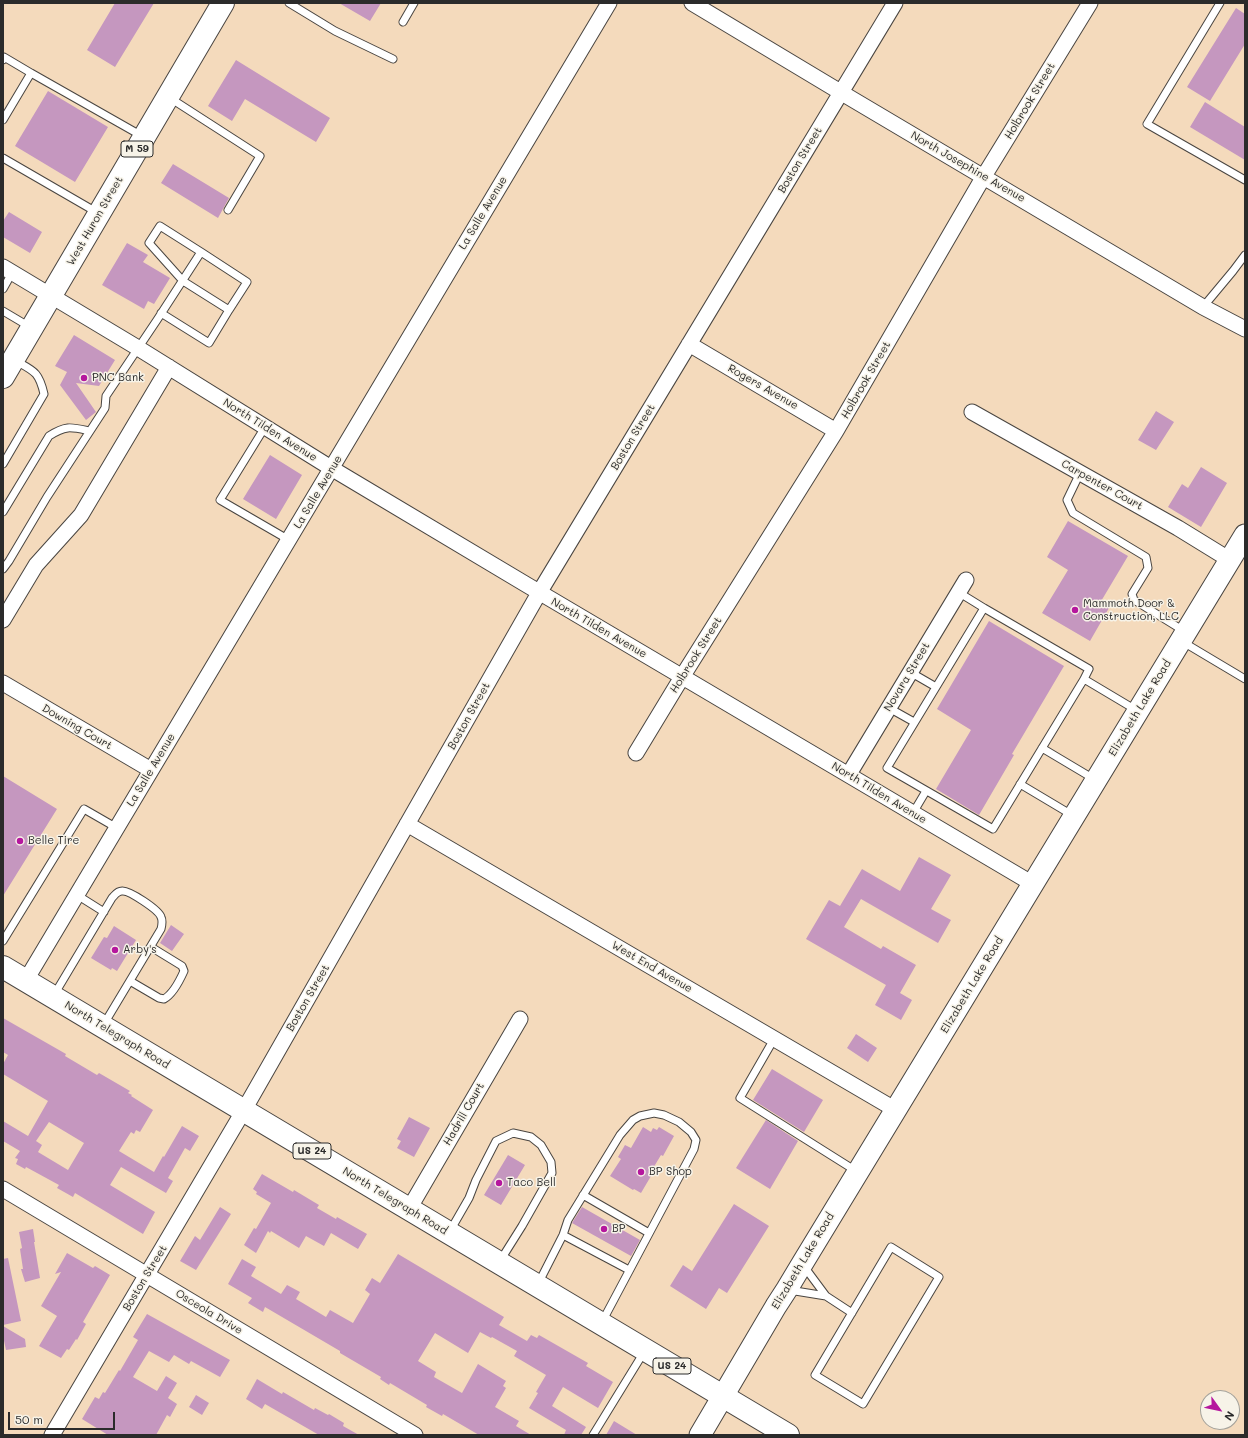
<!DOCTYPE html>
<html>
<head>
<meta charset="utf-8">
<style>
	body { margin:0 }
	#map { position:relative; width:1248px; height:1438px; overflow:hidden; background:#f4dabc; font-family:Mali,sans-serif }
	canvas { display:block }
	.frame { position:absolute; inset:0; border:4px solid #2b2b2b; pointer-events:none }
	.north { position:absolute; left:1200px; top:1390px; width:40px; height:40px; box-sizing:border-box; background:#f7f3e8; border:1px solid #a5a39c; border-radius:50%; rotate:123deg; font-size:11px; font-weight:700; line-height:16px; text-align:center; color:#2b2b2b }
	.north::after { content:''; display:block; margin:auto; width:14px; height:18px; background:#b5179e; clip-path:polygon(50% 0,100% 100%,50% 72%,0 100%) }
	.scale { position:absolute; left:8px; top:1412px; width:107px; height:18px; box-sizing:border-box; border:2px solid #2b2b2b; border-top:0; padding-left:5px; font-size:12px; line-height:14px; white-space:nowrap; color:#2b2b2b; -webkit-text-stroke:3px #f7f3e8; paint-order:stroke }
</style>
</head>
<body>
<div id="map">
<canvas width="1248" height="1438"></canvas>
<div class="frame"></div>
<div class="north">N</div>
<div class="scale">50 m</div>
</div>
<script>
const ctx = document.querySelector('canvas').getContext('2d');
ctx.lineJoin = 'round';
function fillPath(path, color) { ctx.fillStyle = color; ctx.fill(path, 'evenodd'); }
function strokePath(path, color, width, dash) { ctx.strokeStyle = color; ctx.lineWidth = width; ctx.lineCap = dash ? 'butt' : 'round'; ctx.setLineDash(dash || []); ctx.stroke(path); }
function drawText(font, color, halo, rows, align = 'center') {
  ctx.font = font + ' Mali,sans-serif'; ctx.lineWidth = 3; ctx.setLineDash([]); ctx.textBaseline = 'middle'; ctx.strokeStyle = halo; ctx.fillStyle = color; for (const [text, x, y, turn = 0] of rows) {
    ctx.save(); ctx.translate(x, y); ctx.rotate((+turn || 0) * Math.PI / 180); ctx.textAlign = isNaN(turn) ? turn : align; if (halo) ctx.strokeText(text, 0, 0); ctx.fillText(text, 0, 0); ctx.restore();
  }
}
fillPath(new Path2D(`
	M115,3h39l-39,64 -28,-17z
	M339,3h42l-11,18z
	M1236,8l9,6v30l-35,57 -23,-14z
	M236,60l94,58 -14,24 -71,-43 -13,22 -24,-15z
	M48,91l60,36 -33,55 -60,-36z
	M1205,102l40,25v33l-55,-33z
	M173,164l56,34 -11,20 -57,-35z
	M9,212l33,20 -12,21 -27,-16v-16z
	M127,243l21,12 -5,7 27,16 -16,26 -6,-3 -4,8 -42,-24z
	M74,335l41,25 -16,26 -23,-3 20,29 -10,8 -26,-35 7,-13 -12,-6z
	M1156,411l18,11 -18,28 -18,-10z
	M270,455l32,20 -26,44 -33,-20z
	M1201,467l26,16 -26,44 -33,-20 14,-23 6,4z
	M1068,521l60,35 -28,47 9,5 -19,33 -48,-28 26,-43 -21,-13z
	M989,621l75,45 -52,88 2,1 -35,60 -43,-26 35,-59 -34,-21z
	M3,776l54,33 -54,87z
	M919,857l32,18 -20,34 20,11 -13,23 -77,-44 -17,28 37,22 2,-3 33,19 -16,28 12,7 -11,20 -26,-15 11,-20 -80,-46 23,-39 11,6 22,-37 38,22z
	M171,925l13,9 -12,17 -12,-8z
	M114,926l22,14 -19,31 -5,-3 -1,2 -20,-12 13,-21 3,1z
	M3,1018l63,36 -1,2 32,19 2,-2 31,18 -2,2 4,2 -1,1 22,14 -13,22 -4,-2 -2,4 -3,-2 -12,19 35,21 9,-16 1,1 18,-31 17,10 -9,15 -5,-3 -17,30 5,3 -7,12 -45,-26 -11,18 45,27 -12,22 -68,-41 -2,4 -16,-9 2,-3 -33,-18 -1,2 -9,-5 2,-5 -3,-1 5,-7 -17,-10v-20l25,15 20,-35 -45,-27v-10l5,-9 -5,-3zM49,1122l35,21 -16,27 -30,-18 4,-7 -6,-4z
	M856,1034l21,14 -9,14 -21,-14z
	M772,1069l51,31 -19,32 -51,-32z
	M409,1117l21,11 -16,29 -17,-9 4,-7 -4,-2z
	M766,1120l32,21 -28,48 -34,-21z
	M643,1127l8,5 2,-4 4,2 2,-3 15,9 -11,20 -2,-1 -12,20 2,1 -10,17 -7,-4 -1,1 -23,-14 11,-17 -3,-2 7,-12 6,3z
	M508,1155l17,10 -24,40 -17,-10z
	M262,1174l31,18 1,-2 25,15 -2,3 19,11 1,-2 30,17 -9,15 -27,-16 -7,13 -18,-10 -7,12 -28,-17 -1,2 -2,-2 -12,22 -12,-8 10,-17 2,1 15,-26 -15,-9 1,-2 -4,-3z
	M734,1204l35,22 -42,67 -8,-5 -13,21 -36,-23 13,-21 9,6z
	M220,1207l11,7 -35,56 -16,-9 15,-25 5,4z
	M582,1207l58,33 -9,16 -59,-33z
	M33,1229l2,13h-1l6,36 -15,4 -4,-13h2l-3,-20 2,-1 -3,-16z
	M67,1253l26,15 2,-2 15,9 -27,47 3,2 -9,16 -1,-1 -7,11 -2,-1 -6,9 -22,-12 18,-30 -16,-10 20,-34 -6,2z
	M398,1254l106,63 -5,8 28,16 4,-6 6,3 2,-3 49,28 -2,3 27,16 -15,26 -35,-21 -11,19 34,21 -5,8h-17l2,-5 -37,-22 9,-15 -2,-1 10,-17 -32,-19 3,-5 -25,-14 -1,1 -11,-6 -12,21 -33,-20 -17,28 18,11 -2,5 28,16 16,-29 28,17 -3,5 3,2 -11,19 24,14 -3,5 15,9h-52l-36,-21 -1,2 -16,-9 1,-2 -37,-22 -1,2 -9,-6 1,-2 -41,-24v-2l-75,-44 -2,5 -15,-9 4,-5 -24,-14 14,-25 14,8 -5,9 30,18 6,-9 13,7 -4,7 30,18 4,-7 23,13 17,-29 -5,-4 7,-12 8,5z
	M8,1258l13,63 -18,4v-66z
	M147,1314l83,46 -10,17 -29,-16 -2,3 -15,-9 -5,7 -20,-11 -16,26 24,14 9,-15 11,7 -9,15 9,6 -7,13 -3,-2 -11,20h-48l-26,-16 13,-22 4,2 4,-7 2,1 14,-23 1,1 18,-31 -5,-3z
	M3,1326l22,13 1,8 -20,3 -3,-14z
	M257,1379l25,15 1,-2 31,18 1,-2 13,7 1,-1 15,9 -1,3 16,9h-40l-54,-31 -3,5 -16,-10z
	M196,1395l13,8 -7,12 -13,-8z
	M614,1421l23,14h-31z`), '#c597bf');
const lane = new Path2D(`
	M289,3l46,28 58,28
	M1220,3l-73,121 98,56
	M403,22l11,-19
	M3,60l1,-3 27,16
	M170,98l90,58 -32,54
	M3,120l28,-47 111,63
	M3,158l95,55
	M201,252l46,30 -18,28
	M3,289l9,-16
	M1203,307l30,-36 12,-16
	M3,311l27,16
	M265,427l-45,73 69,40
	M3,464l41,-70c-5,-22 -10,-23 -28,-33
	M1080,473l-13,27 6,13 73,44 2,11 -16,26 2,6 50,31
	M3,512l46,-76c17,-11 22,-9 41,-5
	M3,569l6,-8 38,-64 58,-89 1,-12 51,-76c15,-23 30,-46 44,-68l-41,-26 -11,17 34,38 46,29 -20,33 -48,-30
	M958,592l26,16
	M1183,642l62,37
	M910,672l26,15
	M1084,679l-91,150 -106,-61 97,-160 105,61 -5,10 52,31
	M889,708l25,14
	M1042,748l52,31
	M1020,784l52,31
	M913,813l13,-22
	M77,895l27,17
	M3,941l81,-132 33,19
	M130,981l29,17 5,1c9,-5 16,-19 20,-28l-2,-5 -31,-19
	M54,995l58,-97c3,-3 5,-7 10,-7 7,-1 37,19 39,26 2,4 1,8 0,12l-57,95
	M774,1039l-34,59 116,73
	M583,1195l66,38
	M450,1231l19,-33 7,-18 20,-39 17,-8 18,4 10,8 10,17 1,11 -30,53 -22,35
	M563,1235l66,35
	M891,1247l48,30 -76,127 -48,-29z
	M803,1265l23,31 26,17
	M538,1284l25,-49 5,-15 52,-85 13,-15 7,-4 14,-3 10,2 15,7 12,10 5,8 -2,9 -92,173
	M789,1290l37,6
	M593,1435l51,-83`);
const street = new Path2D(`
	M692,3l160,96 351,208 42,22
	M3,267l135,81 193,120 196,117 506,299
	M689,344l147,87
	M972,412l206,116 52,32
	M3,620l33,-55 45,-50 88,-148
	M3,683l148,87
	M636,753l46,-76 154,-246 148,-255 106,-173
	M849,774l117,-194
	M407,824l489,286
	M26,980l583,-977
	M3,1189l412,246
	M409,1209l111,-190
	M52,1435l192,-325 295,-517 356,-590`);
const secondary = new Path2D(`
	M700,1435l76,-129 11,-17 15,-25 443,-729`);
const primary = new Path2D(`
	M3,967l785,468`);
const highway = new Path2D(`
	M3,377l220,-374`);
strokePath(lane, '#494541', 9);
strokePath(street, '#494541', 17);
strokePath(secondary, '#494541', 23);
strokePath(primary, '#494541', 24);
strokePath(highway, '#494541', 24);
strokePath(lane, '#fff', 7);
strokePath(street, '#fff', 15);
strokePath(secondary, '#fff', 21);
strokePath(primary, '#fff', 22);
strokePath(highway, '#fff', 22);
for (const [x, y, r, color] of [
	[84,378,4,"#b5179e"],
	[1075,610,4,"#b5179e"],
	[20,841,4,"#b5179e"],
	[115,950,4,"#b5179e"],
	[641,1172,4,"#b5179e"],
	[499,1183,4,"#b5179e"],
	[604,1229,4,"#b5179e"]
]) { const dot = new Path2D(); dot.arc(x, y, r, 0, 2 * Math.PI); ctx.fillStyle = color; ctx.fill(dot); strokePath(dot, '#f7f3e8', 1.5); }
for (const [x, y, w] of [
	[137,149,32],
	[312,1151,38],
	[672,1366,38]
]) { const box = new Path2D(); box.roundRect(x - w / 2, y - 8, w, 16, 3); ctx.fillStyle = '#f7f3e8'; ctx.fill(box); strokePath(box, '#2b2b2b', 1); }
drawText('bold 10px', '#2b2b2b', null, [
	["M 59",137,149],
	["US 24",312,1151],
	["US 24",672,1366]
]);
drawText('11px', '#2b2b2b', '#f7f3e8', [
	["Holbrook Street",1030,101,-59],
	["Boston Street",800,160,-59],
	["North Josephine Avenue",968,167,30],
	["La Salle Avenue",483,213,-59],
	["West Huron Street",95,221,-60],
	["Holbrook Street",866,380,-60],
	["Rogers Avenue",763,387,30],
	["North Tilden Avenue",270,430,32],
	["Boston Street",633,437,-59],
	["Carpenter Court",1102,485,29],
	["La Salle Avenue",318,492,-59],
	["North Tilden Avenue",599,628,30],
	["Holbrook Street",696,655,-58],
	["Novara Street",907,677,-59],
	["Elizabeth Lake Road",1140,708,-59],
	["Boston Street",469,716,-61],
	["Downing Court",77,727,30],
	["La Salle Avenue",151,770,-59],
	["North Tilden Avenue",879,793,31],
	["West End Avenue",652,967,30],
	["Elizabeth Lake Road",972,985,-59],
	["Boston Street",308,998,-60],
	["North Telegraph Road",117,1035,31],
	["Hadrill Court",464,1114,-60],
	["North Telegraph Road",395,1201,31],
	["Elizabeth Lake Road",803,1261,-59],
	["Boston Street",145,1278,-59],
	["Osceola Drive",209,1312,31]
]);
drawText('11px', '#2b2b2b', '#f7f3e8', [
	["PNC Bank",92,378],
	["Mammoth Door &",1083,604],
	["Construction, LLC",1083,617],
	["Belle Tire",28,841],
	["Arby's",123,950],
	["BP Shop",649,1172],
	["Taco Bell",507,1183],
	["BP",612,1229]
], 'left');
</script>
</body>
</html>
